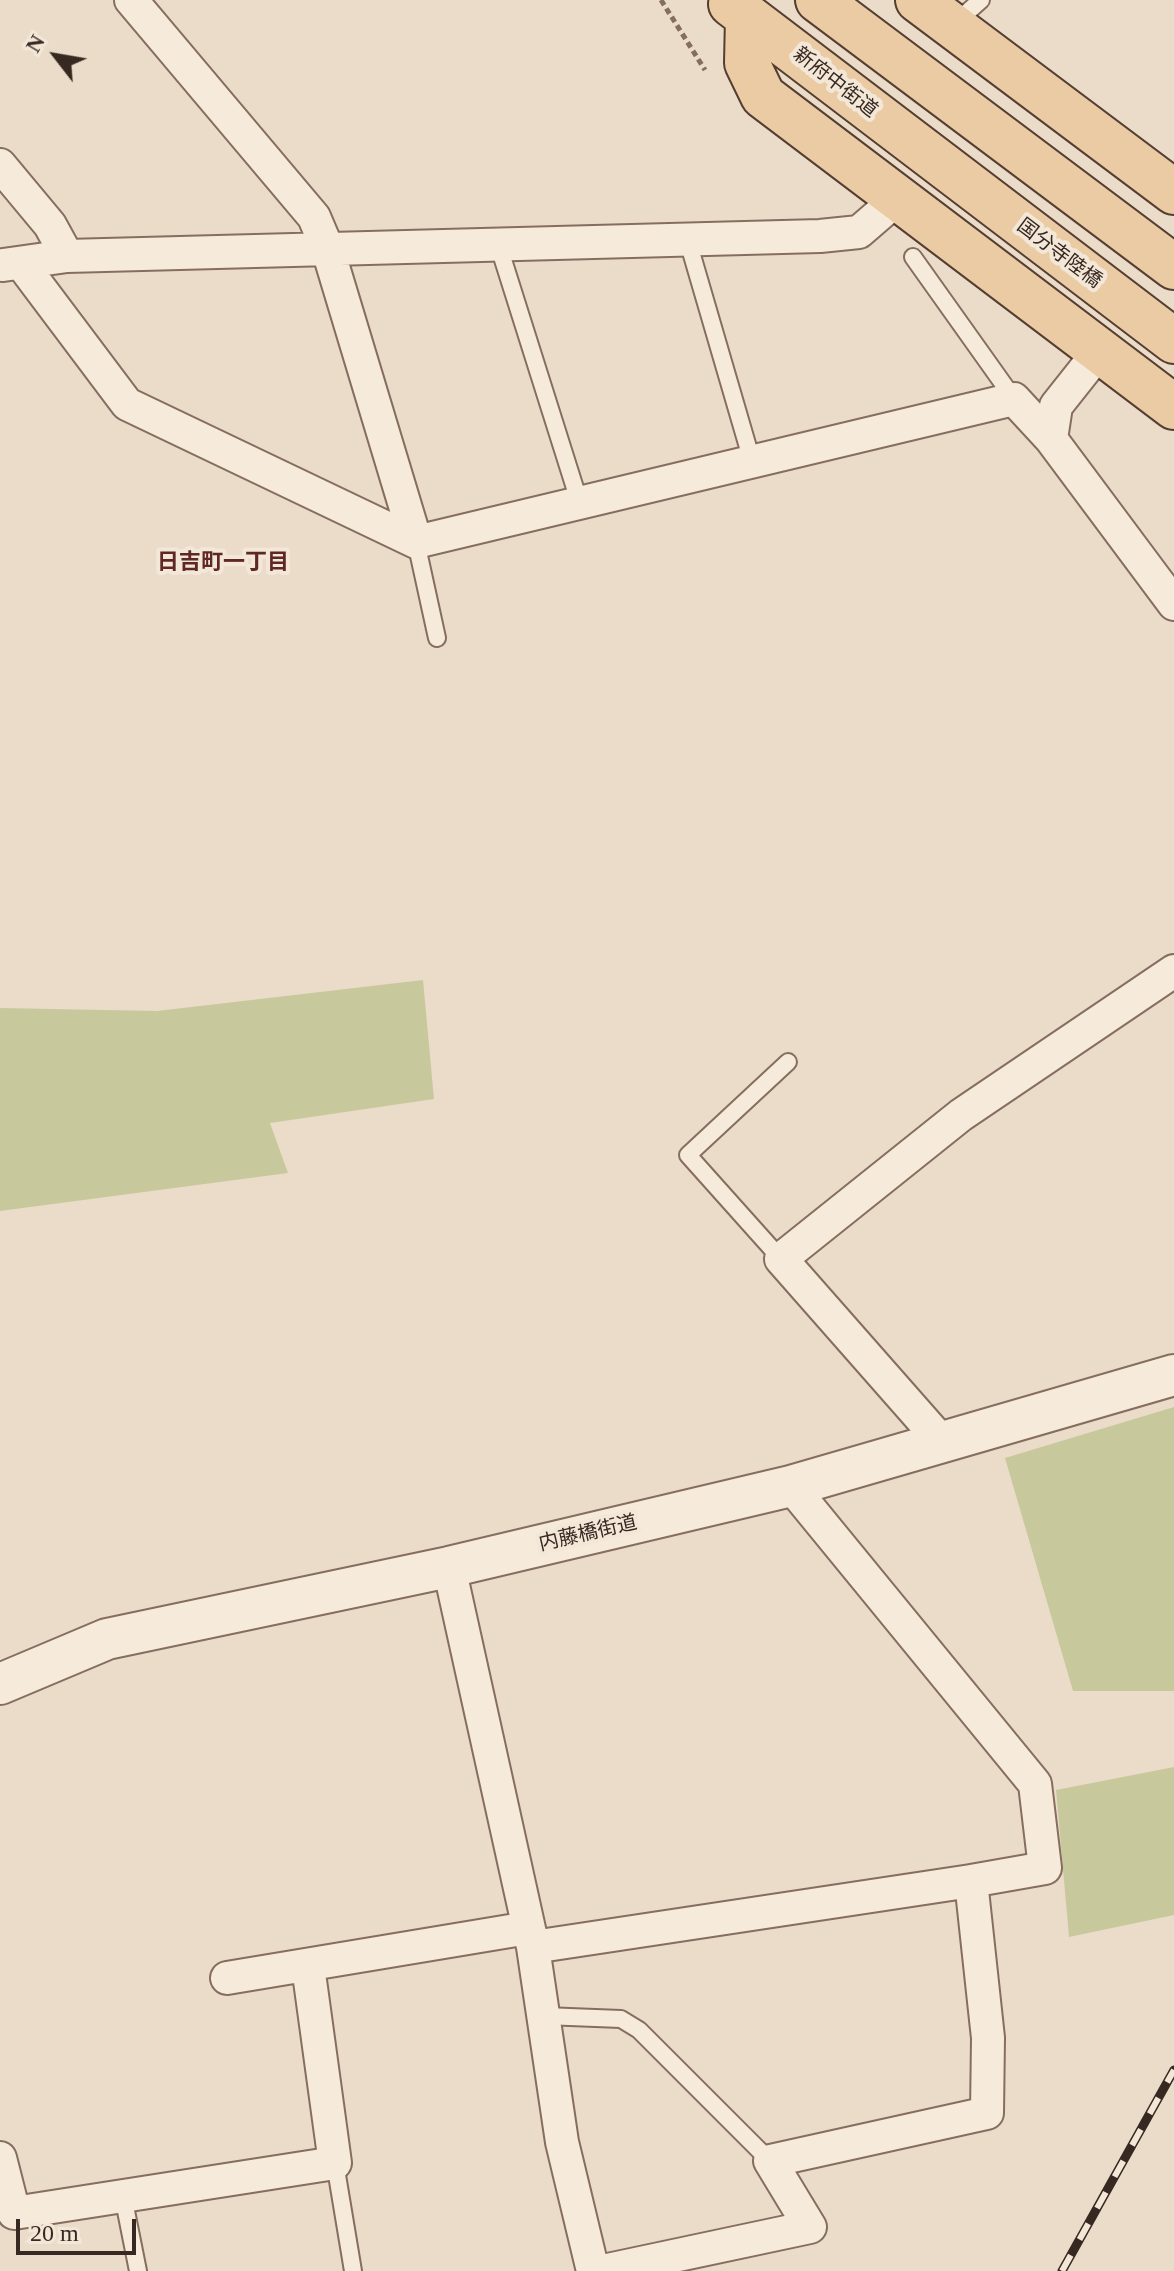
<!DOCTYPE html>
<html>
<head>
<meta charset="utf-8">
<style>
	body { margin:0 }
	#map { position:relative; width:1174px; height:2271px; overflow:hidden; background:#ebdcc9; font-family:"Times New Roman",serif }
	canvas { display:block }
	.north { position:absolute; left:16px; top:16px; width:80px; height:80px; -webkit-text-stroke:6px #f3e7d8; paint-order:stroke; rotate:301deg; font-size:22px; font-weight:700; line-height:32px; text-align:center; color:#372921 }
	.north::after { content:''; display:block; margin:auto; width:28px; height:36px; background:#372921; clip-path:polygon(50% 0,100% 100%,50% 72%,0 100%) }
	.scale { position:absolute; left:16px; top:2219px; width:120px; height:36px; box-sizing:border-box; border:4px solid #372921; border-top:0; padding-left:10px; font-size:24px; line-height:28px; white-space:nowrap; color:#372921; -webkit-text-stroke:6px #f3e7d8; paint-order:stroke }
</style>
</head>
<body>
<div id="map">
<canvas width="1174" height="2271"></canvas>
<div class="north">N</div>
<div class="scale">20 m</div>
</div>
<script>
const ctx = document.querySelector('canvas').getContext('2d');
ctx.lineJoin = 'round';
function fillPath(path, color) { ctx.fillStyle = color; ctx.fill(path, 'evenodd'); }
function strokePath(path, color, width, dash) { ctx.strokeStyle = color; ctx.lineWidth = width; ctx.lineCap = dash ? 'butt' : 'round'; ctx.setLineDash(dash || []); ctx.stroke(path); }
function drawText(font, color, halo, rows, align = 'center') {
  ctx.font = font + ' "Times New Roman","Noto Sans JP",serif'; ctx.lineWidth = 8; ctx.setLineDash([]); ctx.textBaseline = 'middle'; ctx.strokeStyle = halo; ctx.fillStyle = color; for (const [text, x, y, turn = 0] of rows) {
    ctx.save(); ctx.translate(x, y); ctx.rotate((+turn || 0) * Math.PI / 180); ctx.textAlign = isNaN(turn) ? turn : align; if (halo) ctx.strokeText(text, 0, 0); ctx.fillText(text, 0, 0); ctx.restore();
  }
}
fillPath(new Path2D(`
	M423,980l11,119 -164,24 18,50 -288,38v-203l157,3z
	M1174,1407v284h-101l-68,-233z
	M1174,1767v148l-105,22 -13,-147z`), '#c8c89d');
const service = new Path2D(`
	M954,24l27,-24
	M687,238l65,223
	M499,247l81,257
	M913,257l101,142
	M416,542l21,96
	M781,1259l-93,-104 100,-93
	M544,2016l77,3 18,11 131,131
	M335,2163l18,108
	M123,2196l15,75`);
const minor = new Path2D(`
	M131,0l183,217 14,33 88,292
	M0,165l50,60 17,31
	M21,263l106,141 289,138 598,-143 37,40 123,165
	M3,265l64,-9 753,-20 39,-4 37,-32
	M1051,439l5,-33 42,-53
	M942,1442l-161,-183 180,-144 213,-144
	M449,1567l84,380 29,195 31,129
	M533,1947l438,-66
	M227,1978l301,-50
	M0,2158l14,55 321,-50 -27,-197
	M603,2271l207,-44 -40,-66 217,-48 1,-75 -17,-157 74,-13 -10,-84 -244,-298`);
const tertiary = new Path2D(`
	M0,1684l107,-45 342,-72 342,-81 383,-111`);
const primary = new Path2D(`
	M818,0l356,267
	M918,0l256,192
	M731,4l443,337
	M748,17l-1,46 16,33 411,311`);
strokePath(service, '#866e5f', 20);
strokePath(minor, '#866e5f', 36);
strokePath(tertiary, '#866e5f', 44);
strokePath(primary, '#543e32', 48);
strokePath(new Path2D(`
	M661,0l44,70`), '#866e5f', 5, [6, 4]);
strokePath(service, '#f6eadb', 16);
strokePath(minor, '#f6eadb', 32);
strokePath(tertiary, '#f6eadb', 40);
strokePath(primary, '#eacba4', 44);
const rail = new Path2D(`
	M1062,2271l112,-201`);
strokePath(rail, '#372921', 9);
strokePath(rail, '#f3e7d8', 6, [18]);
drawText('20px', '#372921', '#f3e7d8', [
	["新府中街道",835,83,38],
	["国分寺陸橋",1059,254,37],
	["内藤橋街道",588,1534,-13]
]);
drawText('bold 22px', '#602824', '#f3e7d8', [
	["日吉町一丁目",223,563]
]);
</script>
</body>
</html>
